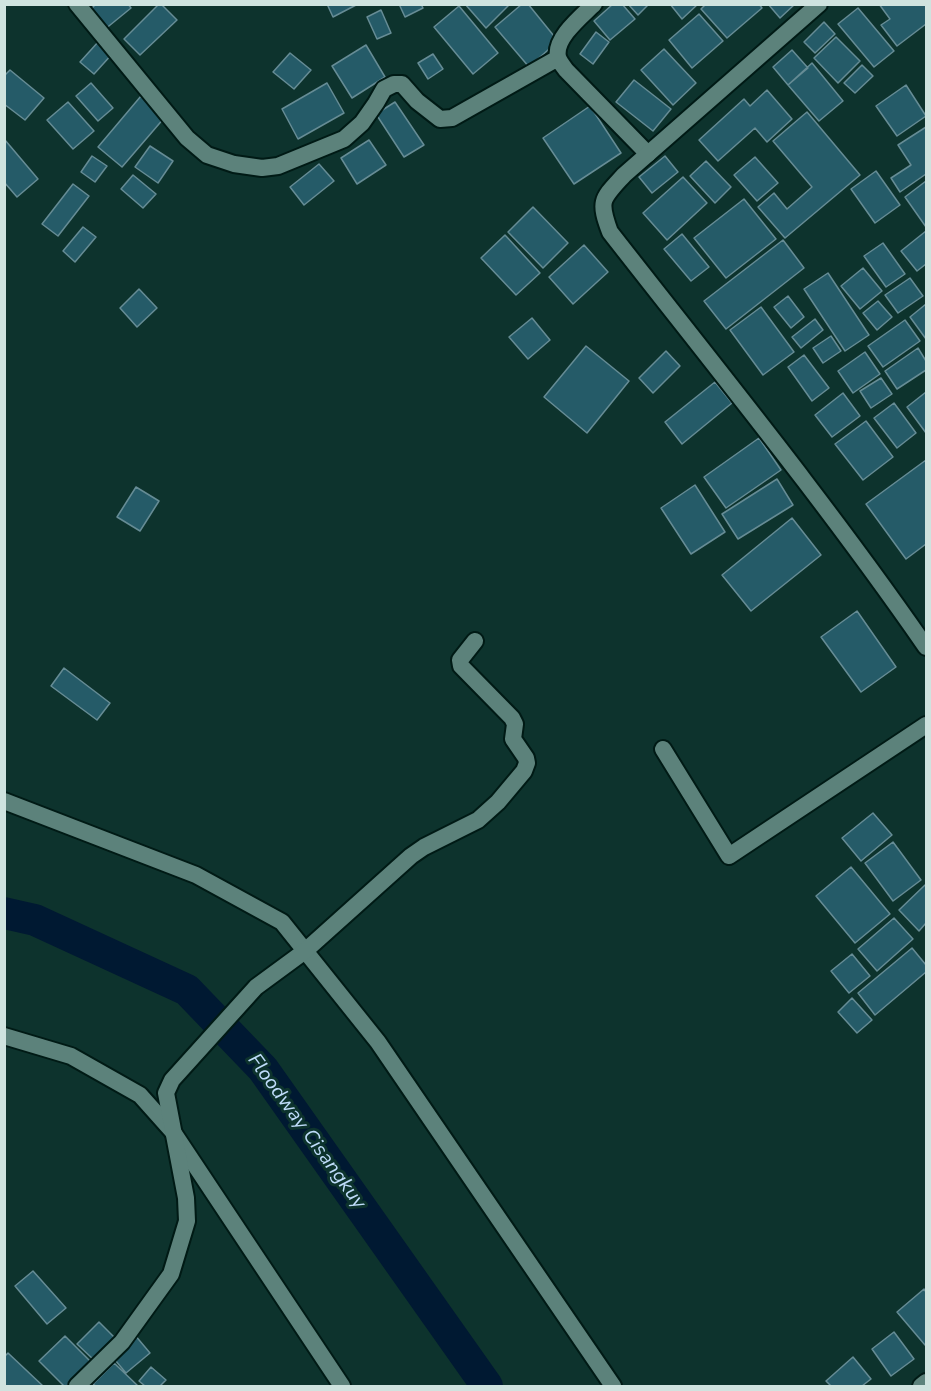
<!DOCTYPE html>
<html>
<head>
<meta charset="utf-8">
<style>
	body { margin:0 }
	#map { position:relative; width:931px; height:1391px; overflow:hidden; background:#0d332d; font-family:"Nunito Sans",sans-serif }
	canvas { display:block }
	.frame { position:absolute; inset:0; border:6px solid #cfe3df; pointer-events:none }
</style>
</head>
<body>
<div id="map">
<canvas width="931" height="1391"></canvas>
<div class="frame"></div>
</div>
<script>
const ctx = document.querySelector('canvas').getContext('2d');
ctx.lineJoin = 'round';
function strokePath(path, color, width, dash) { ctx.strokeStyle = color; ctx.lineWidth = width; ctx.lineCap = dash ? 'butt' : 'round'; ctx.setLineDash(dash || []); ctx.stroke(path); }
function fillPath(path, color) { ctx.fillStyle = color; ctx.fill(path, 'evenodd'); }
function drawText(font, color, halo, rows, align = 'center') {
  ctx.font = font + ' "Nunito Sans",sans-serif'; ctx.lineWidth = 6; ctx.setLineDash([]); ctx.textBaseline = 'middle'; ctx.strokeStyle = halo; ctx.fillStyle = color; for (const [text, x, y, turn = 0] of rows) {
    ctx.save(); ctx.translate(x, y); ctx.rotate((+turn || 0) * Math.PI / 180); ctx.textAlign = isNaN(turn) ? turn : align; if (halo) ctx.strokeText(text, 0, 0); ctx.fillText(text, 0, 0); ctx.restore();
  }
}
strokePath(new Path2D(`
	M4,913l31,7 152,70 76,79 224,317`), '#001932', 32);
const building = new Path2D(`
	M96,4h32l3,4 -27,22 -15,-19z
	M159,4h2l16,16 -37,35 -16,-16z
	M327,4h31l-25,13z
	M399,4h22l2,4 -18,9z
	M465,4h45l-24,24z
	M522,4h6l30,37 -29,26 -34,-40z
	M613,4h9l13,15 -25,21 -16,-19z
	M628,4h21l-11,11z
	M670,4h28l-16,15z
	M706,4h53l3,4 -35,30 -26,-29z
	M768,4h27l-15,14z
	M879,4h47v20l-29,22 -16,-21 9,-6z
	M459,6l39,47 -25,21 -39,-47z
	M858,8l36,43 -20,16 -36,-43z
	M381,10l10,23 -14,6 -10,-22z
	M699,14l24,27 -31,27 -23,-28z
	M824,22l11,12 -20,19 -11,-11z
	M596,32l13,10 -16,22 -13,-10z
	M836,37l24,24 -22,22 -24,-25z
	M99,41l14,12 -19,21 -14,-12z
	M366,45l19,32 -33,21 -20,-32z
	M664,49l32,34 -23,22 -32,-35z
	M792,50l16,18 -20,17 -15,-18z
	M290,53l21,17 -17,19 -21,-17z
	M433,54l10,15 -15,10 -10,-16z
	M812,63l31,38 -24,20 -31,-36z
	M862,65l11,11 -18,17 -11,-10z
	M10,70l34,28 -19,22 -21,-16v-28z
	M634,80l37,29 -18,22 -37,-29z
	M91,83l22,25 -15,13 -22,-25z
	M327,83l17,30 -46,26 -16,-30z
	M906,85l20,31 -29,20 -21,-30z
	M767,90l25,29 -25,23 -12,-14 -37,33 -19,-21 45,-41 6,7z
	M141,96l24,21 -43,50 -24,-20z
	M68,102l26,29 -21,18 -26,-29z
	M395,102l29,43 -20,12 -28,-43z
	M590,106l31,47 -47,31 -31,-46z
	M807,112l53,63 -75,63 -27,-31 16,-14 13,16 25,-22 -39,-46z
	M926,127v47l-26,18 -9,-14 20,-13 -13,-20z
	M5,140l33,39 -21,18 -13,-15z
	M369,140l17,25 -29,19 -16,-26z
	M150,146l23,15 -15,22 -23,-16z
	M92,156l15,10 -12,16 -14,-10z
	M665,156l13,16 -26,21 -13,-16z
	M755,157l23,26 -21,18 -23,-26z
	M706,161l25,26 -16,16 -25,-27z
	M319,164l15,17 -30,24 -14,-18z
	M876,171l24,34 -25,18 -24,-34z
	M133,175l23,19 -13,14 -22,-19z
	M683,177l24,26 -40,37 -24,-27z
	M926,181v46l-21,-30z
	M73,184l16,12 -31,40 -16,-12z
	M744,199l32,40 -50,39 -32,-40z
	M533,207l35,36 -25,25 -35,-36z
	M83,227l13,10 -21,25 -12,-11z
	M926,231v33l-9,7 -16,-20z
	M682,234l27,33 -18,14 -27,-32z
	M505,235l35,38 -24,22 -35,-37z
	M783,240l21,28 -78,61 -22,-28z
	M883,243l22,31 -19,13 -22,-31z
	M584,245l24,27 -35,32 -24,-27z
	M863,268l19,23 -22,18 -19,-23z
	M828,273l41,62 -24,16 -41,-62z
	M910,278l13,18 -25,17 -13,-18z
	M139,289l18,19 -20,19 -17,-19z
	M788,296l16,21 -13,11 -17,-21z
	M878,301l14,16 -15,13 -14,-17z
	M926,304v35l-16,-22z
	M761,307l33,45 -31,23 -33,-45z
	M532,318l18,22 -22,19 -19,-22z
	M815,319l8,11 -22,18 -9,-11z
	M905,320l15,21 -37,26 -15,-21z
	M831,336l10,15 -18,12 -10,-15z
	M586,346l43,35 -42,52 -43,-36z
	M918,348l8,13v9l-29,19 -12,-18z
	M666,351l14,15 -27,27 -14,-15z
	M865,352l15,22 -27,19 -15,-22z
	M804,355l25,33 -17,13 -24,-34z
	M881,378l11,16 -21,14 -11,-17z
	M715,382l17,21 -50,41 -17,-22z
	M926,392v41l-19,-26z
	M843,393l17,23 -28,21 -17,-22z
	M894,403l22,30 -19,15 -23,-30z
	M866,421l27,36 -30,23 -28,-36z
	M759,438l22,32 -55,38 -22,-31z
	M926,460v84l-20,15 -40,-55z
	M777,479l16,26 -55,34 -16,-25z
	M695,485l30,47 -34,22 -30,-46z
	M136,487l23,14 -19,30 -23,-14z
	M792,518l29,37 -70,56 -29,-36z
	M857,611l39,56 -35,25 -40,-55z
	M64,668l46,35 -13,17 -46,-34z
	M873,813l19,22 -31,26 -19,-23z
	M893,842l28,38 -28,21 -28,-38z
	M851,867l39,47 -35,29 -39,-47z
	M925,885l1,2v36l-7,8 -20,-21z
	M894,918l19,21 -36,32 -19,-22z
	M912,948l14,17v7l-51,43 -17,-22z
	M852,954l18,22 -21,17 -18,-22z
	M852,998l20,22 -15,13 -19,-21z
	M33,1271l33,37 -19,16 -32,-38z
	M924,1289l2,3v51l-1,2 -28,-33z
	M99,1322l17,17 -21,22 -18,-17z
	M894,1332l20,27 -23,17 -19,-27z
	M134,1334l16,19 -24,20 -16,-19z
	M65,1336l26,26 -24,24h-3l-25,-25z
	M8,1353l35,33h-39v-29z
	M853,1357l18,22 -9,7h-31l-5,-5z
	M114,1363l24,23h-42l-3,-2z
	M151,1367l15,13 -6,6h-15l-6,-5z`);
fillPath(building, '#255b68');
strokePath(building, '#668c95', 1.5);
const service = new Path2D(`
	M4,801l192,74 86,47 96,120 235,344
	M4,1036l67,20 69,39 33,37 169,254`);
const minor = new Path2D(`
	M77,4l110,134 20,17 27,9 28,4 16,-2 66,-27 18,-16 14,-20 8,-14 10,-5h8l15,17 23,18 12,-1 106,-60
	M594,4c-12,12 -40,34 -36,53 1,4 5,9 8,13l82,84
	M663,749l66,107 197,-131
	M77,1386l45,-44 49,-68 16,-53 -1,-23 -20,-105 6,-13 84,-93 49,-36 106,-95 13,-9 54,-27 20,-18 26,-31 3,-8 -1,-5 -13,-19 2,-15 -3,-6 -51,-52 -1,-6 15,-19
	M921,1386l5,-4`);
const tertiary = new Path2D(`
	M819,4l-195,171c-22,24 -26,25 -14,57 107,137 217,272 316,415`);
strokePath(service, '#001a15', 20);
strokePath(minor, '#001a15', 20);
strokePath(tertiary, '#001a15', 20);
strokePath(service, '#5c827b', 16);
strokePath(minor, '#5c827b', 16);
strokePath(tertiary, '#5c827b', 16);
drawText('italic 20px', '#bfdcfa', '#0d332d', [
	["Floodway Cisangkuy",306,1132,54]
]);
</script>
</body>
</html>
